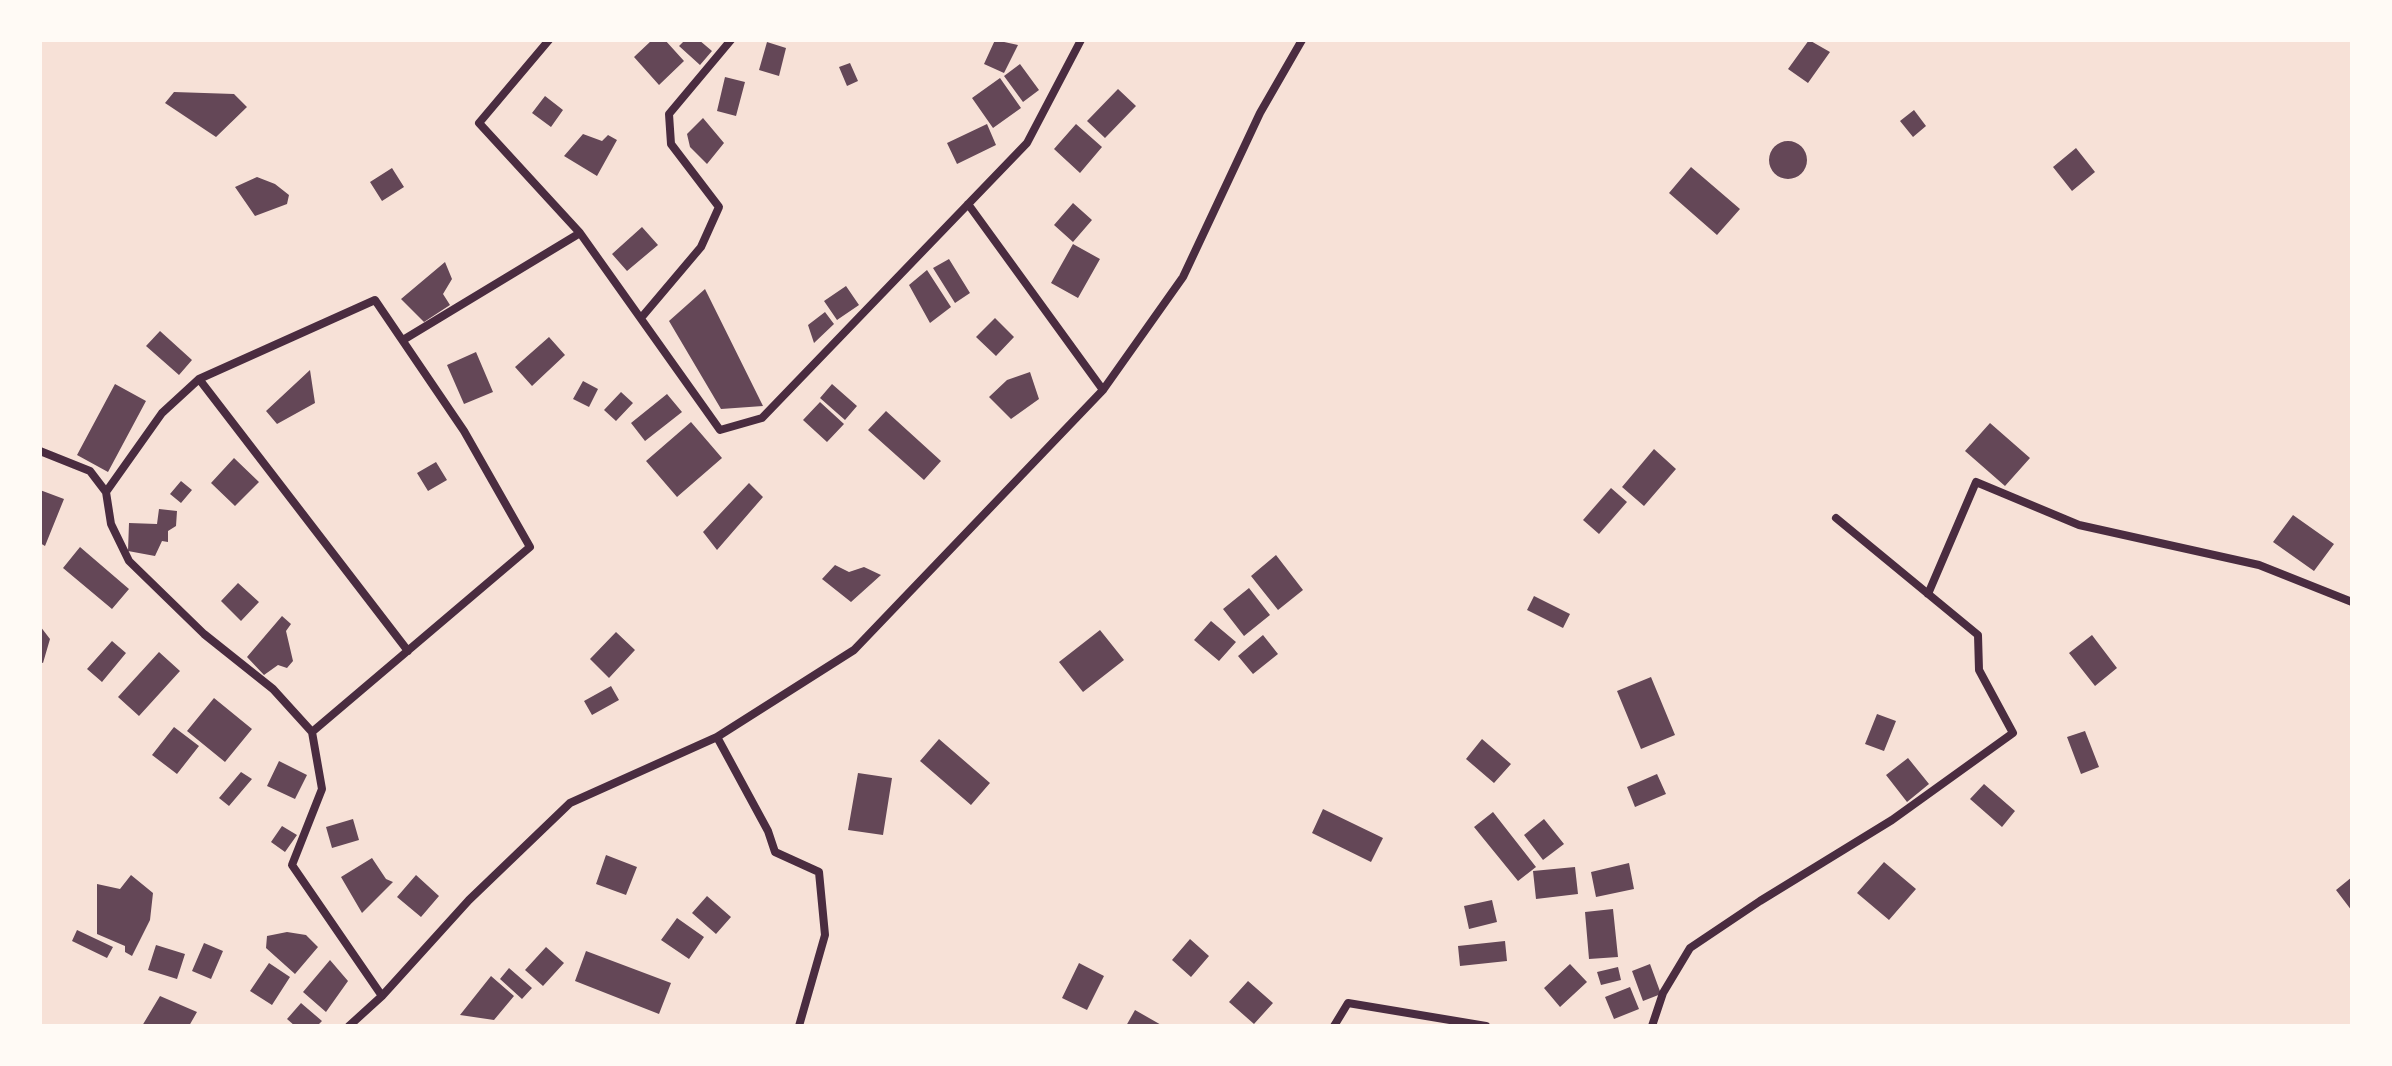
<!DOCTYPE html>
<html>
<head>
<meta charset="utf-8">
<style>
	body { margin:0 }
	#map { position:relative; width:2392px; height:1066px; overflow:hidden; background:#f7e1d7; font-family:"Nunito Sans",sans-serif }
	canvas { display:block }
	.frame { position:absolute; inset:0; border:42px solid #fffaf5; pointer-events:none }
</style>
</head>
<body>
<div id="map">
<canvas width="2392" height="1066"></canvas>
<div class="frame"></div>
</div>
<script>
const ctx = document.querySelector('canvas').getContext('2d');
ctx.lineJoin = 'round';
function fillPath(path, color) { ctx.fillStyle = color; ctx.fill(path, 'evenodd'); }
function strokePath(path, color, width, dash) { ctx.strokeStyle = color; ctx.lineWidth = width; ctx.lineCap = dash ? 'butt' : 'round'; ctx.setLineDash(dash || []); ctx.stroke(path); }
fillPath(new Path2D(`
	M652,40h13l19,21 -25,24 -25,-28z
	M685,40h14l13,11 -12,14 -21,-19z
	M995,40l23,5 -14,28 -20,-9z
	M1809,40l21,12 -22,31 -20,-14z
	M767,42l19,6 -7,28 -20,-6z
	M850,63l8,18 -11,5 -8,-19z
	M1020,64l19,26 -16,12 -19,-26z
	M725,77l20,5 -9,34 -19,-5z
	M1000,78l21,30 -28,20 -21,-30z
	M1118,89l18,17 -31,32 -18,-17z
	M174,92l60,2 13,13 -31,30 -51,-34z
	M545,96l18,14 -12,17 -19,-14z
	M1914,110l12,16 -13,11 -13,-16z
	M703,118l21,25 -17,21 -17,-17 -3,-13z
	M987,124l9,21 -39,19 -10,-21z
	M1076,124l26,23 -22,26 -26,-24z
	M583,134l19,7 6,-6 9,5 -20,36 -33,-20z
	M1769 160a19 19 0 1 1 38 0a19 19 0 1 1-38 0Z
	M2076,148l19,24 -23,19 -19,-24z
	M1691,167l49,42 -23,26 -48,-42z
	M392,168l12,19 -22,14 -12,-19z
	M257,177l18,7 14,11 -2,9 -32,12 -20,-29z
	M1073,203l19,17 -19,22 -19,-17z
	M642,227l16,18 -31,26 -15,-17z
	M1073,244l27,15 -22,39 -27,-15z
	M949,259l21,34 -15,10 -22,-35z
	M445,262l7,17 -9,15 7,11 -26,17 -23,-23z
	M927,270l24,37 -21,16 -21,-38z
	M846,286l13,19 -22,15 -13,-19z
	M705,289l58,117 -42,3 -52,-88z
	M825,312l9,12 -20,19 -6,-18z
	M995,318l19,19 -18,19 -20,-19z
	M160,331l32,29 -13,15 -33,-29z
	M549,337l16,18 -33,31 -17,-19z
	M476,352l17,40 -29,12 -17,-39z
	M310,370l5,33 -38,21 -11,-13z
	M1030,372l9,27 -28,20 -22,-22 18,-17z
	M583,381l15,8 -9,18 -16,-8z
	M115,384l31,17 -38,71 -31,-17z
	M832,384l25,22 -12,14 -25,-22z
	M621,392l12,11 -17,18 -12,-11z
	M667,394l15,18 -37,29 -14,-18z
	M820,402l24,22 -17,18 -24,-22z
	M886,411l55,50 -17,19 -56,-50z
	M691,422l31,36 -45,39 -31,-36z
	M1990,423l40,35 -25,28 -40,-35z
	M1654,449l22,20 -32,37 -22,-19z
	M234,458l25,24 -24,24 -24,-23z
	M436,462l11,18 -19,11 -11,-18z
	M181,481l11,9 -11,13 -11,-9z
	M749,483l14,14 -46,53 -14,-18z
	M1611,488l16,14 -28,32 -16,-14z
	M40,490l24,9 -19,47 -5,-3z
	M159,509l18,2 -1,15 -8,5v11l-6,-1 -7,15 -27,-5 1,-28 28,1z
	M2293,515l41,29 -20,27 -41,-29z
	M80,547l49,42 -17,20 -49,-41z
	M1276,555l27,35 -25,20 -27,-34z
	M835,565l14,7 15,-5 17,8 -30,27 -29,-23z
	M238,583l21,19 -18,19 -20,-20z
	M1249,588l21,27 -26,21 -21,-27z
	M1534,596l36,18 -7,14 -36,-18z
	M282,616l9,8 -5,7 7,30 -6,7 -9,-3 -14,10 -17,-18z
	M1211,621l25,21 -17,19 -25,-21z
	M40,626l10,13 -7,24 -3,-1z
	M1100,630l24,30 -41,32 -24,-30z
	M616,632l19,18 -26,28 -19,-19z
	M1263,635l15,19 -25,20 -15,-18z
	M2092,635l25,33 -22,18 -26,-33z
	M112,641l14,12 -24,29 -15,-13z
	M159,652l21,19 -41,45 -21,-19z
	M1651,677l24,58 -34,14 -24,-58z
	M611,686l8,14 -27,15 -8,-14z
	M214,698l38,31 -27,33 -38,-31z
	M1877,714l19,7 -12,30 -19,-7z
	M174,727l25,19 -22,28 -25,-19z
	M2085,731l14,36 -18,7 -14,-37z
	M939,739l51,44 -19,22 -51,-44z
	M1482,739l29,25 -17,19 -28,-24z
	M1908,758l21,26 -22,18 -21,-27z
	M279,761l28,14 -12,24 -28,-13z
	M241,772l11,7 -23,27 -10,-8z
	M858,773l34,5 -9,57 -35,-5z
	M1657,774l9,20 -31,13 -8,-20z
	M1984,784l31,27 -13,16 -32,-28z
	M1323,809l60,29 -12,24 -59,-29z
	M1493,812l43,55 -18,14 -44,-54z
	M353,819l6,21 -27,8 -6,-21z
	M1544,819l20,25 -21,16 -19,-25z
	M282,826l15,9 -12,17 -14,-10z
	M606,855l31,12 -11,28 -30,-11z
	M372,858l14,21 7,3 -31,31 -21,-36z
	M1884,862l32,27 -27,31 -32,-27z
	M1629,863l5,26 -38,8 -5,-25z
	M1575,867l3,27 -42,5 -3,-28z
	M131,875l22,18 -3,27 -18,36 -7,-4v-6l-28,-12v-50l23,5z
	M416,875l23,21 -18,21 -24,-20z
	M2352,877v34l-16,-21z
	M707,896l24,21 -15,17 -24,-21z
	M1492,900l5,22 -28,7 -5,-23z
	M1613,909l5,48 -29,2 -4,-47z
	M677,918l27,19 -15,22 -28,-19z
	M77,930l36,17 -6,11 -35,-17z
	M287,932l19,3 12,12 -23,27 -29,-26 1,-12z
	M1190,939l19,17 -18,21 -19,-17z
	M1505,941l2,20 -47,5 -2,-20z
	M204,943l19,8 -12,28 -19,-8z
	M156,945l29,9 -8,25 -29,-9z
	M546,947l18,16 -21,23 -18,-16z
	M586,951l85,32 -12,31 -84,-33z
	M330,960l18,21 -22,31 -23,-20z
	M269,963l21,14 -18,28 -22,-14z
	M1079,963l25,13 -17,34 -25,-12z
	M1570,964l17,18 -27,25 -16,-19z
	M1650,964l11,30 -18,7 -11,-30z
	M1618,967l3,13 -20,5 -4,-13z
	M509,968l23,20 -10,11 -22,-20z
	M491,976l23,20 -20,24 -34,-5z
	M1248,981l25,22 -19,21 -25,-22z
	M1630,987l9,22 -25,10 -9,-22z
	M160,996l37,16 -8,14h-47z
	M301,1003l21,18 -5,5h-22l-8,-7z
	M1135,1010l28,16h-37z`), '#644757');
strokePath(new Path2D(`
	M549,40l-70,83 101,110
	M968,204l135,186
	M641,318l60,-71 18,-40 -48,-63 -2,-30 62,-74
	M403,340l177,-107 140,197 42,-12 265,-275 54,-103
	M199,379l209,272
	M40,451l50,20 16,21 5,32 18,37 75,73 69,55 39,43 10,57 -30,76 90,131
	M106,492l56,-79 37,-34 176,-79 89,131 66,116 -218,185
	M1928,594l48,-112 103,43 180,40 93,37
	M717,737l51,94 7,21 44,20 6,63 -26,91
	M349,1026l33,-30 87,-96 101,-97 147,-66 137,-87 249,-260 80,-113 77,-164 42,-73
	M1334,1026l14,-23 138,23
	M1652,1026l11,-33 27,-45 70,-47 132,-81 121,-87 -34,-63 -1,-35 -142,-117`), '#4a2c40', 8);
</script>
</body>
</html>
